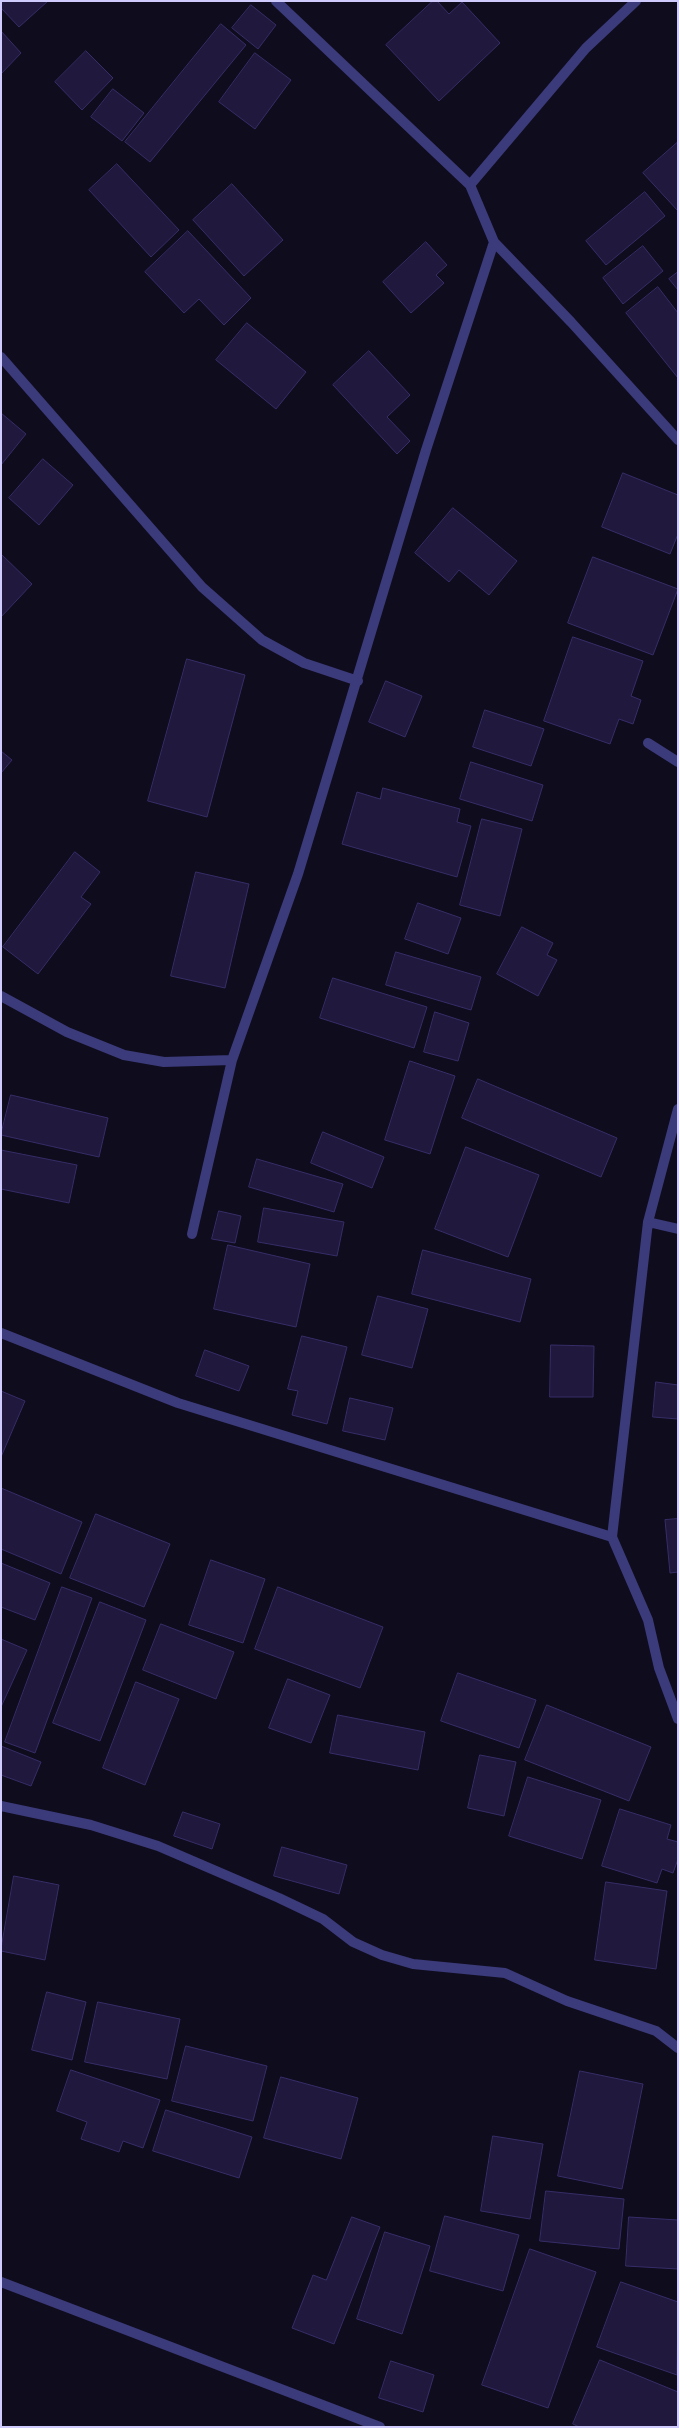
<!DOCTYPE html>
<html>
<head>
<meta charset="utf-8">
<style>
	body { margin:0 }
	#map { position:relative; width:679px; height:2428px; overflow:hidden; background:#0f0c1d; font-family:"Roboto Condensed",sans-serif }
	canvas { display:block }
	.frame { position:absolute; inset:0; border:2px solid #cfcbfd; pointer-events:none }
</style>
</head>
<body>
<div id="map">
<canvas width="679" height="2428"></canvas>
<div class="frame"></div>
</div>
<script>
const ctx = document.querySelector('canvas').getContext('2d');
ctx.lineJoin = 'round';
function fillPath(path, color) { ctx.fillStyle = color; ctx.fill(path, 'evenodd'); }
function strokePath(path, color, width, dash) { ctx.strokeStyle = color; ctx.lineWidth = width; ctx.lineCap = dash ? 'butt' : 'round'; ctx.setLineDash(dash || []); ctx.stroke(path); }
const building = new Path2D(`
	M1,1h47l-29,26 -18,-19z
	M433,1h4l12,13 13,-12 38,41 -61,58 -53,-56z
	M251,5l25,20 -18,24 -26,-21z
	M221,24l25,21 -96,117 -25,-20z
	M1,31l20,22 -20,21z
	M86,51l27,27 -31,32 -27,-28z
	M255,53l36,27 -36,49 -36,-27z
	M113,89l31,24 -22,28 -31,-24z
	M678,142v69l-35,-38z
	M117,164l62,66 -28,27 -62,-67z
	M232,184l51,56 -39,36 -51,-56z
	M645,192l20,24 -59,49 -20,-24z
	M188,231l63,67 -27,27 -25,-26 -15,14 -39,-41z
	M426,242l21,23 -11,10 8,8 -33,30 -28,-31z
	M643,246l20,25 -40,33 -20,-26z
	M678,272v18l-9,-11z
	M658,287l20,26v65l-52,-65z
	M247,323l59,49 -30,37 -60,-49z
	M369,351l41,44 -23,22 23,24 -13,13 -64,-69z
	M1,413l25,21 -25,31z
	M43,459l30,26 -34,40 -30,-27z
	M623,473l55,22v39l-8,20 -68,-27z
	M453,508l64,53 -28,34 -30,-25 -10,12 -34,-29z
	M1,554l31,30 -31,33z
	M593,557l85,32 -25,66 -85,-32z
	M573,637l70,24 -12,35 10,4 -8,24 -14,-5 -9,25 -66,-23z
	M187,659l58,16 -38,142 -59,-16z
	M386,681l36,15 -17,41 -36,-15z
	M485,710l59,19 -13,37 -58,-19z
	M1,751l11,9 -11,13z
	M471,762l72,23 -11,36 -72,-22z
	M383,788l77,21 -3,13 14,4 -14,51 -115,-33 15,-52 23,7z
	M482,819l40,10 -22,87 -40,-11z
	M75,852l25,20 -19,25 10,7 -53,70 -35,-27z
	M196,872l53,12 -24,104 -54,-12z
	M418,903l43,15 -13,36 -43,-15z
	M522,927l31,16 -6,12 10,5 -19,36 -41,-22z
	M396,952l85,25 -10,33 -85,-25z
	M333,978l94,29 -13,41 -94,-30z
	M435,1012l34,11 -11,38 -34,-9z
	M410,1061l45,15 -25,78 -45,-14z
	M478,1079l139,59 -16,39 -139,-59z
	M11,1095l97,23 -9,39 -98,-22z
	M323,1132l61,25 -12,31 -61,-25z
	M466,1147l73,28 -31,82 -73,-28z
	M1,1150l76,15 -8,38 -68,-14z
	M257,1159l86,25 -9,28 -85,-25z
	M264,1208l80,14 -7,34 -79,-14z
	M219,1211l22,5 -6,27 -23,-4z
	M228,1245l82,19 -14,63 -82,-18z
	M423,1250l108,29 -11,43 -108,-28z
	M378,1296l50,13 -16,59 -50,-13z
	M302,1336l45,11 -20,77 -35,-9 6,-24 -10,-2z
	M551,1345l43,1 -1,51h-43z
	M205,1350l44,16 -10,25 -43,-15z
	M656,1382l22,3v34l-25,-2z
	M1,1391l24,10 -24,56z
	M350,1398l43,10 -8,32 -42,-9z
	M1,1488l81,34 -21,52 -60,-25z
	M96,1514l74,30 -26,63 -74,-29z
	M678,1519v53l-8,1 -5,-53z
	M211,1560l54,19 -22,64 -54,-18z
	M1,1563l49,20 -15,37 -34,-13z
	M62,1587l30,11 -57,155 -30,-11z
	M278,1587l105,40 -23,61 -105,-39z
	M100,1602l46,18 -46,121 -47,-18z
	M161,1624l73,28 -18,47 -73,-29z
	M1,1639l26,11 -26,57z
	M458,1673l78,27 -17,48 -78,-27z
	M288,1679l42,16 -19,48 -42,-15z
	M136,1682l43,17 -34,86 -42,-17z
	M547,1705l104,42 -22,54 -104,-41z
	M338,1715l87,17 -7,38 -88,-17z
	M1,1746l40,16 -10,24 -30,-11z
	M480,1755l36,7 -12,54 -36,-8z
	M528,1777l73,23 -19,59 -73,-23z
	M620,1809l51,16 -4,14 11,3v17l-5,14 -11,-4 -5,14 -55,-17z
	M183,1812l37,12 -8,25 -38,-13z
	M282,1847l65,18 -8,29 -65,-18z
	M14,1876l45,9 -14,75 -44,-9z
	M606,1882l61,9 -11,78 -61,-9z
	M47,1992l39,10 -14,58 -40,-10z
	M98,2002l82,17 -13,60 -82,-17z
	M186,2046l81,20 -14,55 -81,-20z
	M71,2070l89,30 -17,48 -20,-7 -4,11 -38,-13 6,-17 -30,-11z
	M580,2071l63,13 -21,105 -64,-13z
	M281,2077l77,21 -17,61 -77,-21z
	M166,2110l86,27 -13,41 -86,-27z
	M493,2136l50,8 -13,75 -49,-8z
	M546,2191l78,8 -5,50 -79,-8z
	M445,2216l74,19 -16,56 -73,-20z
	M352,2217l28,10 -46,117 -42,-16 21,-53 13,5z
	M629,2217l49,3v49l-52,-3z
	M385,2232l45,14 -28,88 -45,-15z
	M530,2249l66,23 -48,136 -66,-23z
	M621,2282l57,20 -1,73 -80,-28z
	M600,2360l78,32v35h-99l-6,-3z
	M391,2361l43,14 -11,37 -44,-14z`);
fillPath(building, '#20193d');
strokePath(building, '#372d68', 1);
strokePath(new Path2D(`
	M276,1l194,184 24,57 77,80 107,118
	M470,185l116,-137 50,-47
	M1,357l201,230 60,53 42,23 54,18
	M648,743l30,19
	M1,996l66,36 57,23 40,7 68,-2
	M678,1109l-30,113 -36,315 36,83 11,48 19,51
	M648,1222l30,7
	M192,1234l40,-174 66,-186 128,-424 68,-208
	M1,1333l177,70 434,134
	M1,1806l90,19 67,21 121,52 44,21 30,23 29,13 31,9 92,9 62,28 89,30 22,17
	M1,2282l379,145`), '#3b3a7a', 10);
</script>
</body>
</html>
